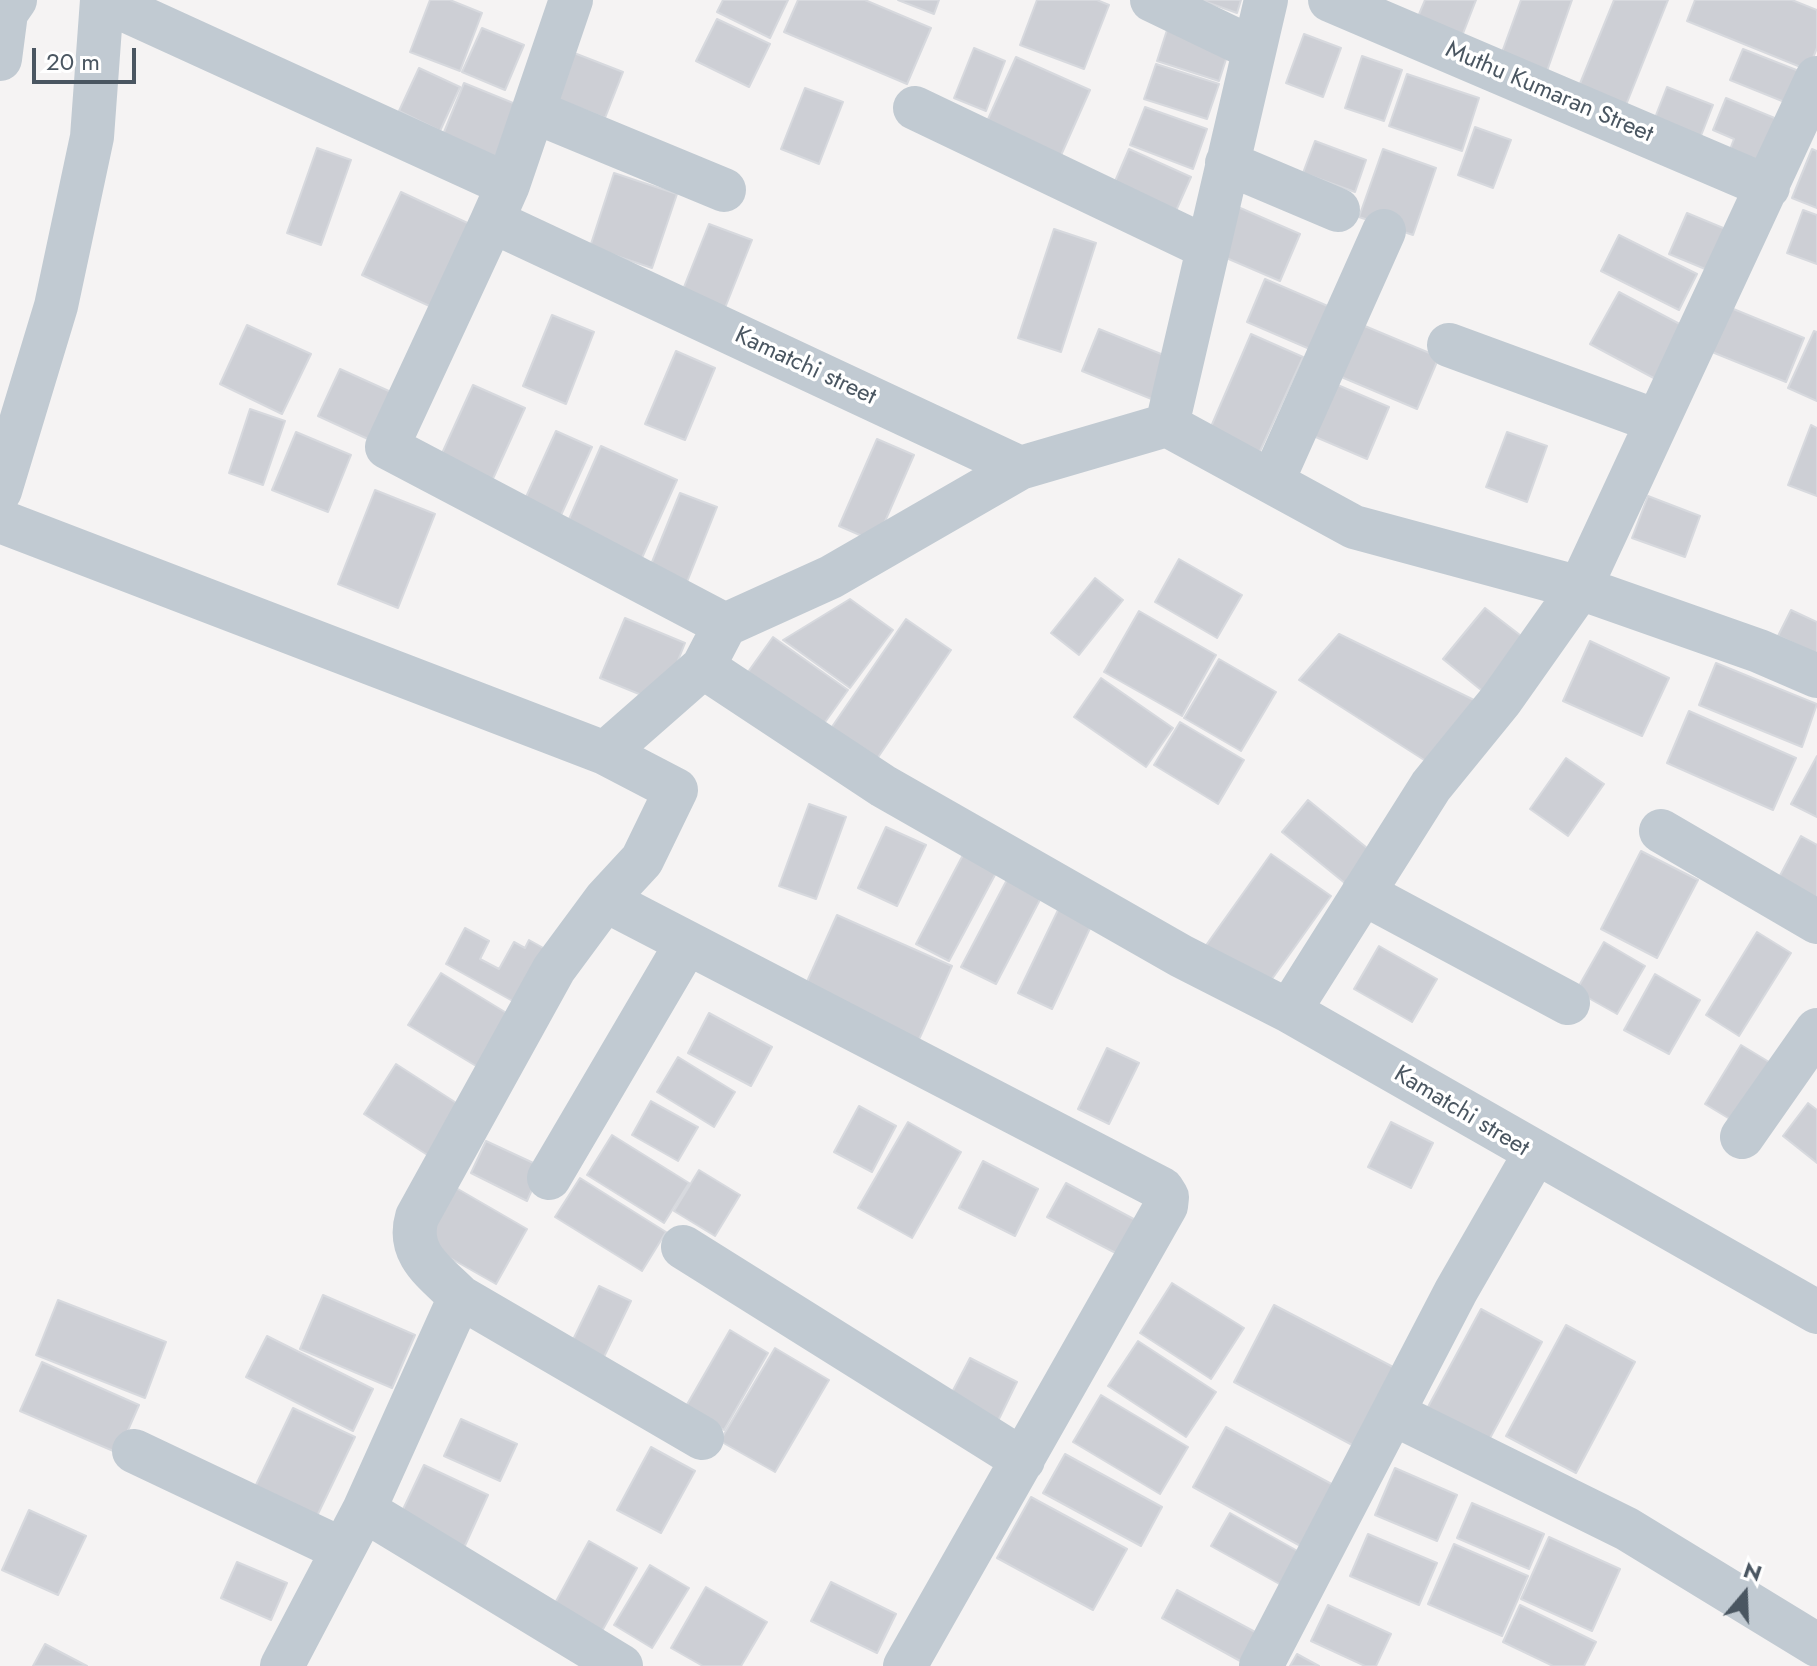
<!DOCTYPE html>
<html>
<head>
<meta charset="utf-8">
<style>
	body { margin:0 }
	#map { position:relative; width:1817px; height:1666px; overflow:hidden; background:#f5f3f3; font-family:Jost,sans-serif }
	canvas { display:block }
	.north { position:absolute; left:1705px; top:1554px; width:80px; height:80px; -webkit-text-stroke:6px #fff; paint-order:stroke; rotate:19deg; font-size:22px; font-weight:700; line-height:32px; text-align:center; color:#4a5661 }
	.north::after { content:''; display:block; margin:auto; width:28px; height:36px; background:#4a5661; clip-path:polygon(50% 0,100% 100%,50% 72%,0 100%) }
	.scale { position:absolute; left:32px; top:48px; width:104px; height:36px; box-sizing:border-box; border:4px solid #4a5661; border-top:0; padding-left:10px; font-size:24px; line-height:28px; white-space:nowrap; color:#4a5661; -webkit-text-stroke:6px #fff; paint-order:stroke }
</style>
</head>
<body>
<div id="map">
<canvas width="1817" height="1666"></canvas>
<div class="north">N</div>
<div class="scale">20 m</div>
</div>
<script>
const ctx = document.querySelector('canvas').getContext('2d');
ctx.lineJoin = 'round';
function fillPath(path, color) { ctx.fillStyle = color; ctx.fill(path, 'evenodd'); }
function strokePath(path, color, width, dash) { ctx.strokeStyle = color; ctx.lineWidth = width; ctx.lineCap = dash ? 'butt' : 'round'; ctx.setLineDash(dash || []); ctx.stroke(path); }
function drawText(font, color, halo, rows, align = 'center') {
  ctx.font = font + ' Jost,sans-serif'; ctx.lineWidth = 7; ctx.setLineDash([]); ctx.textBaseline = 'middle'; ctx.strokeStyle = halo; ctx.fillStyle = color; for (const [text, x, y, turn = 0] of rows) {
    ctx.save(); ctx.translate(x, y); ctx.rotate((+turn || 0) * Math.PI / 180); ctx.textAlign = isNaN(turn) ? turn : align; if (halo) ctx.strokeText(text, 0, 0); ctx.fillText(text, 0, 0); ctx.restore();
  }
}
const building = new Path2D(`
	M430,0h20l32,13 -22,58 -50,-19z
	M723,0h65l-18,38 -53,-26z
	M798,0h67l66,28 -24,56 -123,-52z
	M898,0h41l-5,14z
	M1037,0h60l12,5 -25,64 -64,-24z
	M1201,0h40l-4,13z
	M1425,0h51l-19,49 -45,-18z
	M1521,0h51l-25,71 -46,-16z
	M1614,0h54l-44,110 -47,-19z
	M1695,0h97l25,10v38l-9,22 -121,-49z
	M717,19l53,25 -21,43 -53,-26z
	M1168,27l62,20 -11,34 -62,-20z
	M482,28l42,17 -19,45 -43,-18z
	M1304,34l37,14 -18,49 -37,-14z
	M974,48l31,13 -19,50 -32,-13z
	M1743,49l61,24 -12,32 -62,-25z
	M569,51l54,21 -18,46 -54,-21z
	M1362,56l40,14 -18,51 -39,-13z
	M1016,57l74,33 -32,72 -74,-34z
	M1156,64l63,20 -12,35 -63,-20z
	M419,68l41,19 -20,44 -41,-20z
	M1407,74l72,24 -17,53 -73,-25z
	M464,83l54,22 -24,59 -54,-22z
	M1667,87l46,18 -18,46 -46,-18z
	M805,88l38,14 -24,62 -38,-15z
	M1726,98l51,21 -21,53 -30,-12 8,-21 -21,-9z
	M1145,107l62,22 -14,40 -63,-24z
	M1475,127l36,13 -18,48 -35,-13z
	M1315,141l51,19 -11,32 -52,-19z
	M317,148l34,12 -30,85 -34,-12z
	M1129,149l62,28 -16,36 -62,-27z
	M1383,149l53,19 -23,67 -54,-18z
	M1812,149l5,2v57l-25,-10z
	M614,173l63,21 -25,74 -62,-21z
	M401,192l73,34 -38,83 -74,-34z
	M1238,207l62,27 -20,47 -63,-27z
	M1803,210l14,5v49l-30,-11z
	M1687,213l41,17 -18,41 -41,-17z
	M709,224l43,16 -31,78 -43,-16z
	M1054,229l42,14 -35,109 -43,-14z
	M1619,235l78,39 -18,36 -78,-39z
	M1265,279l72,31 -18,43 -72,-31z
	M1619,292l72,38 -28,53 -73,-39z
	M1731,308l73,30 -18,44 -74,-30z
	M552,315l42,17 -28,72 -43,-18z
	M1360,324l79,33 -22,52 -78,-33z
	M247,325l64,29 -29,60 -62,-30z
	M1099,329l72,29 -17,42 -72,-29z
	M1814,331l3,1v69l-29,-13z
	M1251,334l52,23 -48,105 -48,-26z
	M676,351l39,17 -30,72 -40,-16z
	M340,369l51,23 -21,48 -52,-24z
	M1333,383l56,24 -22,52 -56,-24z
	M473,385l52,23 -34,75 -52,-23z
	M250,409l35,12 -22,64 -34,-12z
	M1811,425l6,3v68l-29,-11z
	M556,431l36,16 -35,77 -36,-16z
	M296,432l55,23 -23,57 -56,-22z
	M1507,432l40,14 -20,56 -41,-15z
	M877,439l37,16 -38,87 -37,-16z
	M601,446l76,34 -36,80 -75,-34z
	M375,490l60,24 -37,94 -60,-24z
	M680,493l37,14 -30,75 -37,-15z
	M1648,496l52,20 -15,41 -53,-19z
	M1179,559l63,36 -25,43 -62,-36z
	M1095,578l28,22 -44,55 -28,-22z
	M850,599l43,31 -43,58 -67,-48z
	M1485,608l44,34 -43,52 -43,-35z
	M1791,610l26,12v32l-39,-18z
	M1139,611l77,44 -34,61 -78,-44z
	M625,618l60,25 -24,60 -61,-25z
	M906,619l45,31 -81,119 -45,-32z
	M1339,634l135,66 -42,65 -133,-85z
	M773,637l75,53 -35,49 -75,-53z
	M1590,641l79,37 -27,58 -79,-35z
	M1219,659l57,33 -35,59 -57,-33z
	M1716,663l101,41 -15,43 -103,-42z
	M1101,678l72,50 -27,39 -72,-50z
	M1689,711l107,47 -23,52 -106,-47z
	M1180,722l64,38 -26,44 -64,-39z
	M1817,756v61l-26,-13z
	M1566,758l38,26 -36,52 -38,-27z
	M1308,800l64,52 -26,32 -64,-52z
	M809,804l37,13 -30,82 -37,-13z
	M886,827l40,18 -29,61 -39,-18z
	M1801,836l16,9v60l-41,-22z
	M1641,851l57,29 -41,78 -56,-29z
	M1271,854l60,42 -69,97 -60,-42z
	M963,855l33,18 -47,88 -33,-17z
	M1010,874l34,18 -48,92 -35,-17z
	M1060,906l33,16 -41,87 -34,-16z
	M837,915l115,51 -36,80 -115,-51z
	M465,928l24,13 -9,18 19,10 15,-27 11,6 4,-8 18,10 -29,54 -72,-40z
	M1757,932l34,21 -52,83 -33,-21z
	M1604,942l41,24 -28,48 -41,-23z
	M1379,946l58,33 -25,43 -58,-33z
	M441,973l77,47 -32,52 -78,-47z
	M1655,974l45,26 -31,54 -45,-24z
	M709,1013l63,34 -21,39 -63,-33z
	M1741,1045l38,23 -36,59 -38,-23z
	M1107,1048l32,15 -30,61 -31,-15z
	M678,1057l57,35 -21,35 -57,-35z
	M396,1064l65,42 -32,50 -65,-42z
	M651,1101l47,26 -20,34 -46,-26z
	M1808,1103l9,7v53l-34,-27z
	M859,1106l37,20 -24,46 -38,-20z
	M908,1122l53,30 -49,86 -54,-30z
	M1391,1122l42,21 -22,45 -43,-21z
	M612,1135l77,48 -25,40 -77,-48z
	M486,1141l56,26 -15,34 -56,-28z
	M983,1161l55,28 -23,47 -56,-28z
	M699,1170l41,25 -25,41 -41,-25z
	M580,1178l86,54 -24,39 -87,-54z
	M1066,1183l79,42 -18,34 -80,-42z
	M451,1185l76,44 -31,55 -76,-43z
	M1172,1283l72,45 -33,51 -71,-46z
	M599,1286l32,15 -30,62 -32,-15z
	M323,1295l92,40 -23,53 -92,-39z
	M58,1300l108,42 -21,56 -109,-43z
	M1274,1305l123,64 -41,78 -122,-65z
	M1481,1309l61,33 -59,109 -61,-33z
	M1566,1325l69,37 -59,111 -70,-37z
	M730,1330l38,23 -44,77 -39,-22z
	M267,1336l106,53 -20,42 -107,-54z
	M1138,1341l78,51 -30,45 -78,-51z
	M775,1348l54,32 -54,92 -55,-31z
	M970,1358l47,24 -21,43 -48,-25z
	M42,1362l97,43 -21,48 -98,-42z
	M1101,1395l87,52 -28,47 -87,-52z
	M293,1408l62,29 -39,81 -62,-29z
	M461,1419l56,25 -17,37 -56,-25z
	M1226,1427l113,61 -33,61 -113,-62z
	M651,1447l44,24 -34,62 -44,-23z
	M1065,1454l97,53 -21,39 -98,-53z
	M424,1465l64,30 -25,55 -65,-30z
	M1395,1468l62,27 -20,46 -62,-26z
	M1031,1497l96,52 -34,61 -96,-52z
	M1472,1503l72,31 -15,35 -72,-31z
	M29,1510l57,26 -28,59 -56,-25z
	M1230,1513l80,45 -18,33 -81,-45z
	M1368,1534l69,29 -18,42 -69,-29z
	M1549,1537l71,32 -28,62 -71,-32z
	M589,1541l48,27 -35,63 -48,-26z
	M1454,1544l74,32 -26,60 -74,-32z
	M237,1562l50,21 -16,37 -50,-22z
	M650,1565l39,23 -37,60 -38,-23z
	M831,1582l65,32 -19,39 -66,-32z
	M706,1587l61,35 -26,44h-38l-32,-18z
	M1177,1590l80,43 -15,29 -80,-44z
	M1328,1605l63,29 -15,32h-11l-54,-25z
	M1520,1605l76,37 -12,24h-31l-50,-24z
	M45,1644l42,22h-54z
	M1297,1654l22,12h-29z`);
fillPath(building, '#cdcfd5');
strokePath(building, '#d7d9de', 2);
strokePath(new Path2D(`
	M103,0l405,185 -16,36 528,247
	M1152,0l102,49
	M1330,0l438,187
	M0,59l6,-46 9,-13
	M915,108l293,140
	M533,111l191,79
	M1227,163l111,47
	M508,185l63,-185
	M492,221l-105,226 338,178
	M1449,345l207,76
	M1167,425l99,-425
	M1272,482l112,-251
	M0,491l56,-185 36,-169 10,-137
	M0,521l605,232
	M703,667l180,119 298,170 108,55 247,141 -80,139 -195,375
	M1661,831l156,91
	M1363,893l205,110
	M605,900l557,289 5,8 -1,9 -261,460
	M1289,1011l142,-225 70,-86 79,-112 237,-510
	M1742,1137l75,-107
	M1536,1152l281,160
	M549,1178l138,-235
	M683,1247l340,213
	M460,1297l242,141
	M1394,1414l233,115 190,116
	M134,1451l209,99
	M364,1510l257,156
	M282,1666l82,-156 96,-213c-25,-25 -54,-43 -43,-80l137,-248 51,-69 37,-40 34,-70 -71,-37 98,-86 22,-42 106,-48 189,-109 147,-43 187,102 226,61 179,63 58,25`), '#c1cad2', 44);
drawText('24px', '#4a5661', '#fff', [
	["Muthu Kumaran Street",1549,93,23],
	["Kamatchi street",805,367,25],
	["Kamatchi street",1461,1112,31]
]);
</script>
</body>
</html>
